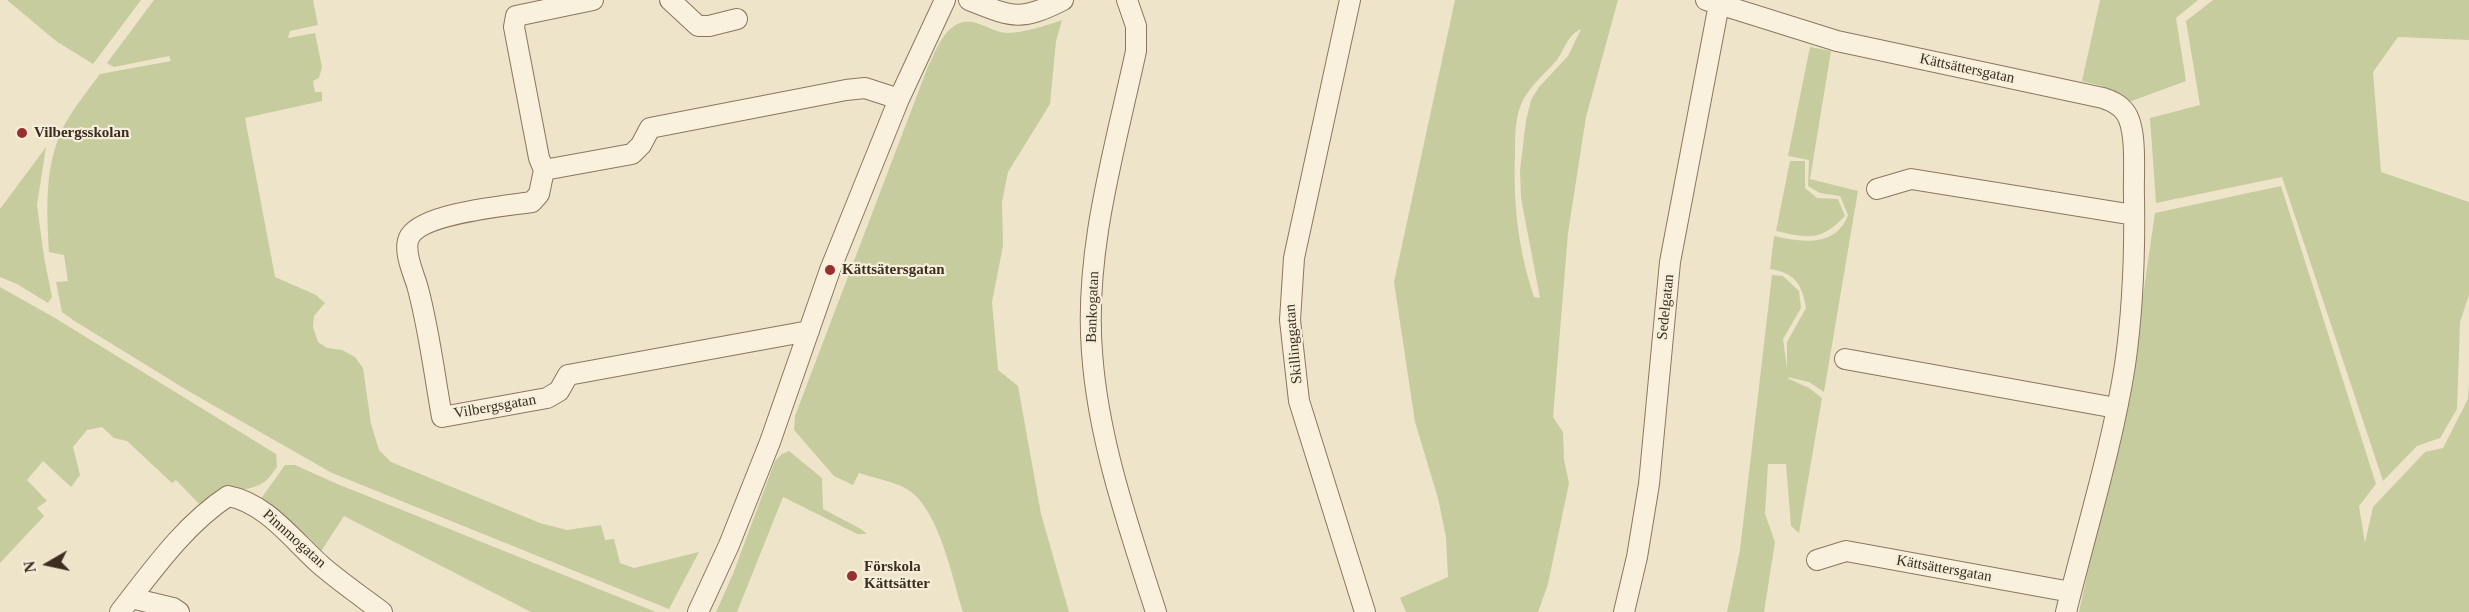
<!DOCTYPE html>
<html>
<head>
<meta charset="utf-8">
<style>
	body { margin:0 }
	#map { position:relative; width:2469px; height:612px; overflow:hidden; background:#eee4ca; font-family:Georgia,serif }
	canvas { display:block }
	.north { position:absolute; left:18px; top:534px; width:60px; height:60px; -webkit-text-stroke:4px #f5eed9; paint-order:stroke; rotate:261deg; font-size:16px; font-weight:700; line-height:24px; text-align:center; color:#3b2e21 }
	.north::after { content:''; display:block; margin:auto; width:21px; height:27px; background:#3b2e21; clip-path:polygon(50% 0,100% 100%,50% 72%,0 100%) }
</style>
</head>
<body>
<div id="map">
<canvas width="2469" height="612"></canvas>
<div class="north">N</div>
</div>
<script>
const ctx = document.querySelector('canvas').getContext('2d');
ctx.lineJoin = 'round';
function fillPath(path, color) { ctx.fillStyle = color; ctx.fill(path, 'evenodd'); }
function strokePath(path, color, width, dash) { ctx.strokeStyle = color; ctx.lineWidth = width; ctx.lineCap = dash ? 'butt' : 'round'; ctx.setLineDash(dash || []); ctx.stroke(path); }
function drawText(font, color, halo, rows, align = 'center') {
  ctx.font = font + ' Georgia,serif'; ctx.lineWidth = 4.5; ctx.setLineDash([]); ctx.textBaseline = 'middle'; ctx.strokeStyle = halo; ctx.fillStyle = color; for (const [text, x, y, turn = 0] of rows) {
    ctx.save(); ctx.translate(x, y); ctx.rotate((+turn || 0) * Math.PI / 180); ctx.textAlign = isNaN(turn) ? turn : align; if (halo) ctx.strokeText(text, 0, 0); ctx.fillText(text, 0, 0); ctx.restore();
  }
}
fillPath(new Path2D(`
	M7,0h134l-48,64 -37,-23z
	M154,0h159l5,25 -28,6 -2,7 27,-5 7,34 -3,11 -6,3 2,11h7v9l-77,17 30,159 41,18 9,8 -11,13 -1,11 5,15 9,6 15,2 13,7 8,11 8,56 8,26 12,12 149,61 27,7 34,-5 4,15 9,-1 6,24 14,5 65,-16 -30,57 -337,-136 -142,-81 -117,-72 -11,-8 -6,-30 12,-1 -4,-26 -15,-3c-2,-40 -5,-81 12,-120 9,-20 26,-40 39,-58l71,-13 -2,-5 -55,11 -7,-4z
	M1455,0h163l-32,117 -18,116 -15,184 10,15 1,28 5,23 -21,101 -10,28h-132l-6,-14 48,-21 -2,-40 -8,-39 -23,-76 -21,-140zM1581,29l-13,27 -29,31 -8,13 -5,21 -6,49 1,28 19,100 -6,-1c-16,-49 -21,-93 -19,-144 0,-15 0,-32 5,-46 7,-19 23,-31 36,-46 9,-11 11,-26 25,-32z
	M2100,0h98l-22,18 10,63 -57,21 -27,-16 -20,-5z
	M2213,0h256v40l-71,-3 -25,35 8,100 88,30v93l-9,27 -3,87 -17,29 -23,8 -34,35 -101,-304 -126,26 -6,-85 50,-13 -14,-84z
	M1062,20l-6,21 -6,63 -42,68 -6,30 1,44 -11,56 6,68 20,16 23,128 28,98h-106c-11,-34 -23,-99 -53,-121 -13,-9 -36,-13 -51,-18l-6,12 -19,-9 -40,-46 1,-14 132,-347c9,-18 19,-51 45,-47 12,2 23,11 36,11 18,-1 37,-7 54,-13z
	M1810,47l21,4 -21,128 48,12 -34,201 -15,-10 -21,-5 1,2 20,9 13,10 -23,135 -8,-7 -5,-62h-18l-3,50 10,28 -11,70h-37l13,-62 32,-275 11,1 16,15 2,17 -18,31 4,29v-26l19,-34c-4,-24 -11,-35 -36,-39l4,-33c27,6 62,12 74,-21l-8,-19 -20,-3 -12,-7 1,-26 -21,-4z
	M46,147l-9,58 7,52 8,40 -4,6 -31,-19 -17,-7v-68z
	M1790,161h15v27l12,10 21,1 7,17c-25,26 -37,22 -69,15z
	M2281,186l95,298 -17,22 6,37 8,-36 52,-55 18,-4 25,-49 1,-16v229h-390l29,-135 18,-64 29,-200z
	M0,287l55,31 221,136 1,13c-4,5 -9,14 -16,17 -26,14 -36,-8 -57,25l-28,-29 -4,3 -45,-42 -13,-3 -12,-11 -15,3 -14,17 7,28 -9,12 -28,-26 -16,19 20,21 -10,7 7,8 -44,47z
	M789,451l33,27 1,31 38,20 6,5h-10l-74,-37 -46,115h-21l17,-38 42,-113 7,-7z
	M285,465h10l40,18 321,129h-125l-187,-96 -26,40 -58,-56z`), '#c6cc9d');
const minor = new Path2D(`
	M593,0l-77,16 -2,11 25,131 5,12 88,-16 9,-9 9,-17 196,-38 19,-2 34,11
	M670,0l28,26h11l28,-7
	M969,0c43,17 51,22 94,0
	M1127,0l9,26v25c-21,98 -52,200 -44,301 6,88 37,176 64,260
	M1350,0l-56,258 -4,62 9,81 66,211
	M1706,0l131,41 266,57c9,3 16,6 22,14 13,17 8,64 9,85 1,56 -1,112 -9,168 -13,83 -39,165 -59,247
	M544,170l-5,24 -7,8c-27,4 -108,11 -122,34 -8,13 3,36 7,49 12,43 17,88 25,132l105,-19 12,-7 9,-16 241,-44
	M1877,189l34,-10 223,36
	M1845,359l271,49
	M1817,560l29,-9 225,41
	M131,598l42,10 6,4
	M120,612c32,-41 64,-87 108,-116 39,7 66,46 95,71 19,16 39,30 59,45
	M698,612l31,-67 41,-103 60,-172 69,-171 46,-99
	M1624,612l13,-55 12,-73 21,-222 49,-258`);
strokePath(minor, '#8b765e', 22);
strokePath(minor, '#f9f1dd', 20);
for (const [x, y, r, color] of [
	[22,133,6,"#98302f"],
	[830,270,6,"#98302f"],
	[852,576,6,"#98302f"]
]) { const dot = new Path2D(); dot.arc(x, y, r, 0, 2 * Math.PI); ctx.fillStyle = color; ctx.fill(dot); strokePath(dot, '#f5eed9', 2); }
drawText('15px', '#3b2e21', '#f5eed9', [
	["Kättsättersgatan",1967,69,12],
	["Bankogatan",1093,307,-88],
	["Sedelgatan",1666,307,-84],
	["Skillinggatan",1294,344,-95],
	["Vilbergsgatan",495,407,-10],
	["Pinnmogatan",294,539,42],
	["Kättsättersgatan",1944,569,10]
]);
drawText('bold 15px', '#3b2e21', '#f5eed9', [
	["Vilbergsskolan",34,133],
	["Kättsätersgatan",842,270],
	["Förskola",864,567],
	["Kättsätter",864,584]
], 'left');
</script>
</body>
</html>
